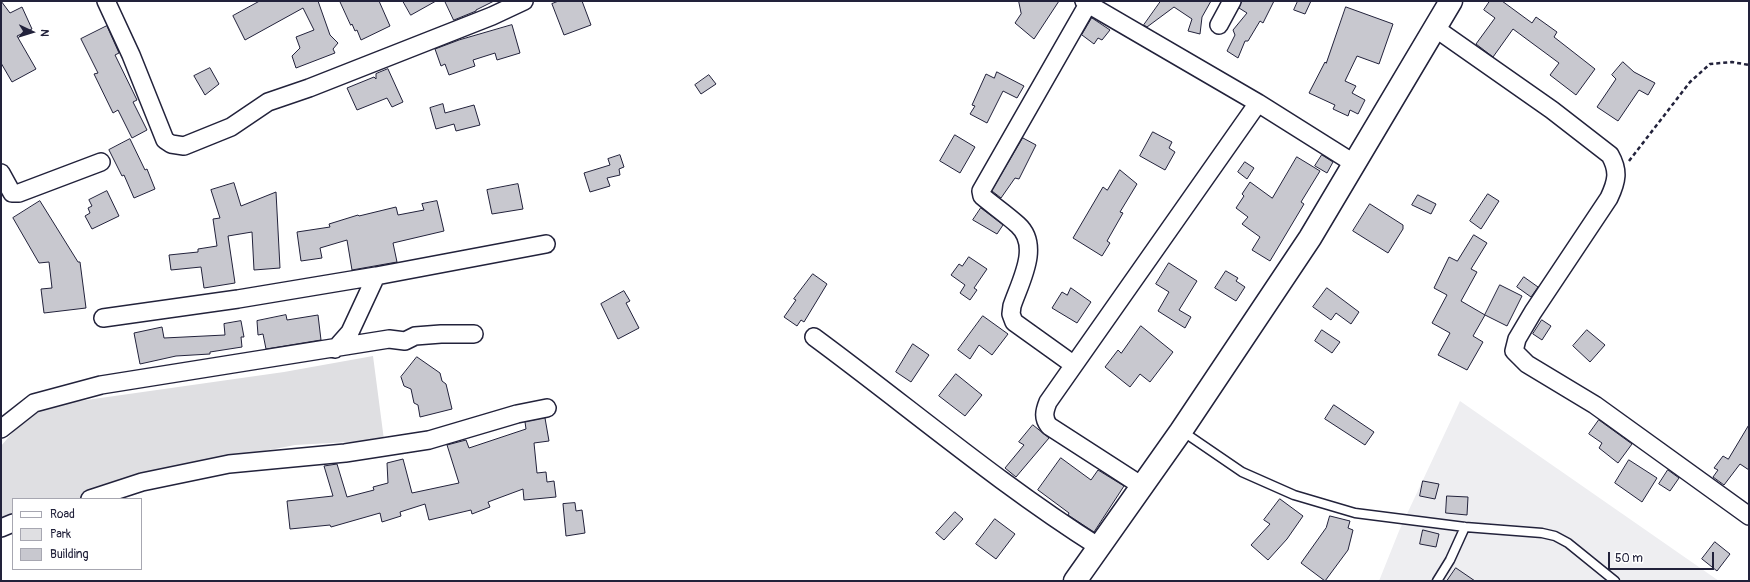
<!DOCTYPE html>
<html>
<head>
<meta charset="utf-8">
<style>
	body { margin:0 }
	#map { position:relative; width:1750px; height:582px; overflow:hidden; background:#fff; font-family:Pangolin,sans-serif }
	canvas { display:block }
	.frame { position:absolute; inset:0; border:2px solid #22223b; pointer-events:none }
	.legend { position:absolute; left:12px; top:498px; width:130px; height:72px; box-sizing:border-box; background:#fff; border:1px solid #a7a7b1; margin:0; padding:5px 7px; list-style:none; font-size:12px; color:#22223b }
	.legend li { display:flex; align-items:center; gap:8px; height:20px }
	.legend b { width:20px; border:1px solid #a7a7b1 }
	.north { position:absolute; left:12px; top:12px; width:40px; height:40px; -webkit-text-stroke:3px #fff; paint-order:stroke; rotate:94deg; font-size:11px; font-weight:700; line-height:16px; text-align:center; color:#22223b }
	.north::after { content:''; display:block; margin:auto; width:14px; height:18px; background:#22223b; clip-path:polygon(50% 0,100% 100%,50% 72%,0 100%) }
	.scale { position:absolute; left:1608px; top:552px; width:106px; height:18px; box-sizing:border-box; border:2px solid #22223b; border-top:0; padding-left:5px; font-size:12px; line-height:14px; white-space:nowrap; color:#22223b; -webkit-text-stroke:3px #fff; paint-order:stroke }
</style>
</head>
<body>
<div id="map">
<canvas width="1750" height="582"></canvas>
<div class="frame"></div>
<ul class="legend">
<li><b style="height:5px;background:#fff"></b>Road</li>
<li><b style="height:11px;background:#dfdfe2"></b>Park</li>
<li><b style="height:11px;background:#c8c8cf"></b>Building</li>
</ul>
<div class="north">N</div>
<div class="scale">50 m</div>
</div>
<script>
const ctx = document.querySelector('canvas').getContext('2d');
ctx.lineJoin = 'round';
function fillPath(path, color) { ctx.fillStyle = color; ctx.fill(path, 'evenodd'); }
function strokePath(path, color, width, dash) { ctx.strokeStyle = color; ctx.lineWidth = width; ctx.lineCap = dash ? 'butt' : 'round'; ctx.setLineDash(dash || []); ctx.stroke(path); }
fillPath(new Path2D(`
	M1460,401l259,180h-340l20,-50z`), '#eeeef1');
fillPath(new Path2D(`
	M373,356l11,84 -89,5 -72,14 -144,40h-66v18l-12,5v-76l29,-34 21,-7 233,-33z`), '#dfdfe2');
const building = new Path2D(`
	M1,1l9,12 12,-6 10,22 -15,7 19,33 -24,13 -11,-19z
	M260,1h58l12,34 8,8 -5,6 2,4 -39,15 -4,-12 8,-8 -4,-11 18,-7 -11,-22 -58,32 -12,-24z
	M340,1h39l11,25 -29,14 -4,-10 -2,1 -3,-7 -1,1z
	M403,1h33l-25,14z
	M445,1h49l-18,9v1l-22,9z
	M559,1h23l9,24 -27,10 -12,-31z
	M1019,1h40l-25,38 -19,-16 6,-9z
	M1161,1h50l-9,16 -2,17 -12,-3 4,-12 -18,-12 -27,20 -3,-2z
	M1242,1h32l-11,22 -3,-2 -12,20h-3l-7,17 -11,-7 8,-16 -2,-5 14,-17 -8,-5z
	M1298,1h13l-6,13 -11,-4z
	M1490,1h12l30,22 4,-6 21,15 -3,5 41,32 -19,26 -26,-20 9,-12 -46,-34 -20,28 -17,-13 19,-26 -11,-8z
	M1346,7l47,17 -14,40 -22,-8 -12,25 11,5 -4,7 13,7 -7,14 -8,-4 -2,6 -15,-7 2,-4 -26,-12 16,-31 1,1z
	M1092,18l18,12 -8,10 -4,-2 -4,6 -12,-9z
	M512,25l8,28 -23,7 -2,-7 -22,7 2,6 -26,9 -4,-11 -4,2 -6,-17 24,-9z
	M107,26l12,27 -4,2 22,45 -4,2 14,28 -15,8 -14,-28 -5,3 -19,-39 4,-1 -17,-34z
	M1623,62l11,10 21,11 -7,12 -9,-5 -21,31 -21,-14 19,-28 -4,-4z
	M210,68l9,16 -14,11 -11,-19z
	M388,69l15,33 -11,5 -5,-9 -30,12 -10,-22 27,-11 2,2v-5z
	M997,72l27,14 -7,12 -14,-7 -16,32 -17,-9 5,-8 -3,-1 14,-31 8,4z
	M709,75l7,9 -15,10 -6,-9z
	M443,104l2,9 29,-8 6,20 -24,6 -2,-7 -18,5 -6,-21z
	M1153,132l19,10 -3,6 6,4 -10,18 -25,-14z
	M955,135l20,12 -15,26 -20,-12z
	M1023,138l13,7 -17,34 -4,-1 -14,20 -9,-7z
	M130,139l15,31 2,-1 8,20 -21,9 -10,-23 -2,1 -13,-26z
	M620,155l4,12 -5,2 1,6 -13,3 3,8 -20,6 -6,-19 26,-8 -2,-6z
	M1322,155l11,7 -6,11 -12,-7z
	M1297,157l23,14 -19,31 3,2 -34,57 -18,-11 8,-13 -18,-13 6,-7 -12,-9 8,-12 -2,-2 8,-12 22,16z
	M1245,162l9,6 -7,11 -9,-7z
	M1120,170l17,14 -17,28 3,1 -16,28 3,2 -8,13 -29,-18 30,-51 4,3z
	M234,183l7,23 35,-14 4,76 -26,2 -2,-38 -24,4 7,47 -31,5 -3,-21 -30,3 -2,-15 29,-3v-3l19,-3 -4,-27 7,-1 -9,-28z
	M518,184l5,25 -31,5 -5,-24z
	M107,191l12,25 -27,13 -7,-13 5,-3 -2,-5 4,-2 -3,-6z
	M1488,194l11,7 -18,28 -11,-8z
	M1418,195l18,9 -5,10 -19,-9z
	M40,201l38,61h2l6,46 -42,5 -3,-24 11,-1 -3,-26 -10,1 -26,-45z
	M437,201l7,30 -51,12 4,19 -45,8 -5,-30 -27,8 2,10 -21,3 -4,-29 33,-5 -1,-3 29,-9 1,1 37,-9 2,8 26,-5 -2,-6z
	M1370,204l33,21v4l-15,24 -35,-22z
	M981,208l22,17 -6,9 -24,-14z
	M1474,235l13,8 -16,26 6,3 -16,29 24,14 -12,21 10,6 -16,28 -29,-15 12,-22 -18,-10 15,-28 -13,-7 15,-31 8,4z
	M969,257l18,12 -13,19 3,2 -7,10 -10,-7 5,-8 -14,-10 8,-11 3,2z
	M1169,263l28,18 -18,29 12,7 -6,11 -27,-17 11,-19 -13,-8z
	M1226,271l12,7 -2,3 9,6 -9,14 -21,-13z
	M813,274l14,10 -23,38 -3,-2 -4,6 -13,-9 12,-17 -2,-1z
	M1524,277l14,10 -7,10 -14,-10z
	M1500,285l22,11 -15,30 -22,-11z
	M1071,288l20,14 -14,21 -25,-15 10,-16 5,3z
	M1327,288l32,24 -8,12 -15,-11 -5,7 -18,-13z
	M624,291l6,10 -4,2 13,25 -21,11 -17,-35z
	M286,315l1,5 31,-5 3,25 -55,9 -3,-15 -5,1 -1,-14z
	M983,316l25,18 -16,21 -13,-10 -9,14 -12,-9z
	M1542,320l9,6 -9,14 -9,-6z
	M241,321l3,16h-3l1,10 -32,5v2l-34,2 -36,8 -6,-31 28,-6 2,11 61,-3 -1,-11z
	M1141,326l32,26 -23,30 -10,-8 -10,13 -25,-20 13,-17 3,3z
	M1322,330l18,12 -8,11 -17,-12z
	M1587,330l18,15 -15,17 -17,-16z
	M913,344l16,11 -18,27 -15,-10z
	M417,357l23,16 2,8 4,3 6,25 -32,8 -2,-12 -4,-2 -3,-14 -7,-3 -3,-9z
	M956,374l26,21 -17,21 -26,-20z
	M1334,405l40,27 -9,13 -40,-26z
	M545,418l4,23 -15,2 3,30 9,-1 1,10 7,-1 2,16 -32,3 -1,-11 -35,13 2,5 -18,7 -1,-4 -42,10 -4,-16 -25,8 1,4 -19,6 -2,-9 -49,14 -1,-2 -40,4 -3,-28 46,-5 -9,-30 13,-2 10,33 27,-7 -1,-3 15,-4 -1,-20 16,-4 9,34 47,-10 -12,-38 19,-5 3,8 57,-19 -1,-7z
	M1599,420l33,24 -14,19 -19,-15 3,-5 -13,-9z
	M1033,425l16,13 -33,39 -11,-9 19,-23 -5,-3z
	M1749,425v45l-9,-6 -16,21 -11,-8 5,-7 -4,-2 9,-12 5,3z
	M1061,458l30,22 7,-10 26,16 -30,46 -26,-17 1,-2 -31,-23z
	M1629,460l28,18 -15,24 -27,-19z
	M1668,470l11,8 -9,13 -11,-7z
	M1423,481l16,3 -4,15 -15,-3z
	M1447,496l21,1 -1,18 -21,-2z
	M1280,499l23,17 -16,23 -19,21 -17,-15 19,-21 -6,-4z
	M575,503l1,8 6,-1 3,23 -19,3 -3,-32z
	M955,512l8,7 -19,21 -8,-7z
	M1330,516l20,5 -2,7 5,2 -5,20 -23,31 -24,-18 25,-35z
	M995,519l20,15 -19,25 -20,-15z
	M1423,530l16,4 -3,13 -16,-3z
	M1715,542l15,12 -13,17 -15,-12z
	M1456,568l19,13h-28z`);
fillPath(building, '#c8c8cf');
strokePath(building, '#22223b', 1);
const lane = new Path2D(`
	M1182,431l60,41 52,23 61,18 110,14 77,6 13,3 13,7 47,38
	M1437,581l13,-21 15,-33`);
const street = new Path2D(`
	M106,1l25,54 34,85 6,4 13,2 47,-19 37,-25 41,-14 183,-72 32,-15
	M1090,1l-2,3 170,99 97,61
	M1219,25l13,-24
	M1435,28l117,82 58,45c9,16 7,26 -1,43l-76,114 -16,27 -3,12 13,13 68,41 154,111
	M1,173l11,20h7l82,-31
	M376,276l170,-32
	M103,318l135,-19 138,-23 -26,56 -15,17
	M814,337c95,70 185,147 285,210
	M1074,365l-60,-43 -3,-8 1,-8c8,-24 29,-60 6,-81 -11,-10 -24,-19 -36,-29l-1,-5 107,-187 -4,-3
	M1,429l33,-26 67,-18 288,-46 16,2 10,-5 26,-2h33
	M1142,486l-93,-60c-6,-8 -5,-14 -1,-24l210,-299
	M90,499l52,-17 87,-18 116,-11 84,-13 88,-26 30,-6
	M1,528l12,-5`);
const secondary = new Path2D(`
	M1075,581l106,-150 129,-193 141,-237`);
strokePath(lane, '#22223b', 11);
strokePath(street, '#22223b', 20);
strokePath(secondary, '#22223b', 25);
strokePath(new Path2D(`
	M1629,161l61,-79 20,-18 22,-2 17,3`), '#22223b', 2.5, [4, 3]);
strokePath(lane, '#fff', 8);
strokePath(street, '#fff', 17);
strokePath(secondary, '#fff', 22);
</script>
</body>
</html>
